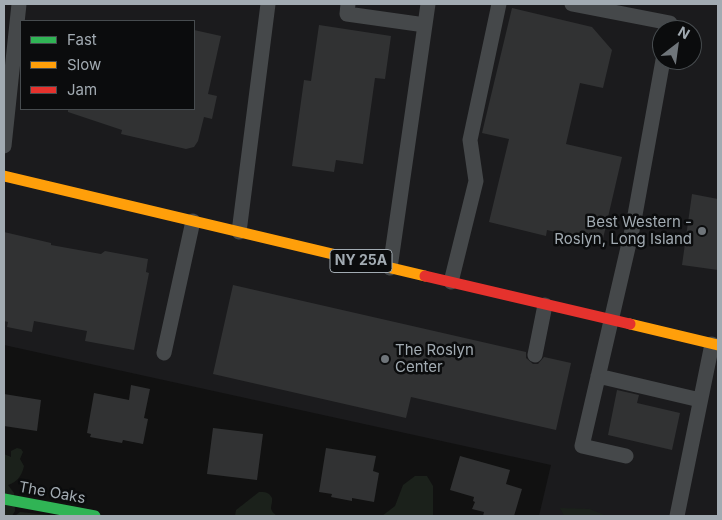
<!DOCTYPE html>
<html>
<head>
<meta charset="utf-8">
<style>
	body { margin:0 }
	#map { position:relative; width:722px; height:520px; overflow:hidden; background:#111; font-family:Inter,sans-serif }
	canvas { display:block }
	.frame { position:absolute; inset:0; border:5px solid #a2abb2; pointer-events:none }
	.legend { position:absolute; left:20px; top:20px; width:175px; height:90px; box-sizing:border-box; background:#0b0c0d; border:1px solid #474c4f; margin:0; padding:6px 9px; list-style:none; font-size:15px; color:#a2abb2 }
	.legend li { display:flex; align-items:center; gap:10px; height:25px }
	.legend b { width:25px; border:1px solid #474c4f }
	.north { position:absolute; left:652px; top:20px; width:50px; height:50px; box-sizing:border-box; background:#0b0c0d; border:1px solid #474c4f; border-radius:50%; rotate:30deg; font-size:14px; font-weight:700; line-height:20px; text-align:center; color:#a2abb2 }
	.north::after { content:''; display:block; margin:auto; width:18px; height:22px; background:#6f757a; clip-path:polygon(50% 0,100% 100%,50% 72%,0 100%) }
</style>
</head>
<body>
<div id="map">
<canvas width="722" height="520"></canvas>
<div class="frame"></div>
<ul class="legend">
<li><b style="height:6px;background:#30b455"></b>Fast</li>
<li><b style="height:6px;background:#ff9f0a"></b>Slow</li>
<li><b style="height:6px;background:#e5322d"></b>Jam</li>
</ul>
<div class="north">N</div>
</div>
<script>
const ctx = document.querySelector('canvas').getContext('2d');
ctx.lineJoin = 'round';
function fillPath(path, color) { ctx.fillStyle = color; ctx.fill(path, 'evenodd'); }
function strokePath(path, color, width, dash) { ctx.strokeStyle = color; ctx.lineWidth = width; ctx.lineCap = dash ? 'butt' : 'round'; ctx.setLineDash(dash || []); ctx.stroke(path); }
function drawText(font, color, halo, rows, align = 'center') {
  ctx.font = font + ' Inter,sans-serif'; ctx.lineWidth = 5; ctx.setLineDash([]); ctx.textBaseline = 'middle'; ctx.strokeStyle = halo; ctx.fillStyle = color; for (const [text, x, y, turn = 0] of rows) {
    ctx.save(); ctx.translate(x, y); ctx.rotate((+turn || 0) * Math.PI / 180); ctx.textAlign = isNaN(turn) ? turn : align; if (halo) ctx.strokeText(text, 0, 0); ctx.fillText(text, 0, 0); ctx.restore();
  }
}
fillPath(new Path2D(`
	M4,4h714v512h-179l12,-51 -547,-120zM21,21h173v88h-173zM662,30h30v30h-30z`), '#1b1b1d');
fillPath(new Path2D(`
	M17,448l4,1 2,3 -3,7 4,7c-2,10 -7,16 -16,19l6,8 1,18 -3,5 4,-1 4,-3 39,4h-55v-62l7,3v-6z
	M415,476h12l6,10v30h-51l13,-10 8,-21z
	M259,492c6,0 10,0 13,6 1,9 -5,10 5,18h-42l1,-6z
	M560,508l30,1 17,7h-43z`), '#1b211b');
fillPath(new Path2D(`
	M512,8l80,19 20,23 -9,38 -23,-5 -14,61 56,13 -20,86 -55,-13 -1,6 -57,-14 20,-83 -27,-6z
	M319,25l72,11 -6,43 -10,-1 -12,86 -27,-4 -2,12 -42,-6 12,-86 7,1z
	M194,30l27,6 -13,58 9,2 -5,23 -8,-2 -6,24 -4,6 -8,2 -65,-15 1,-4 -54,-18v-3h126z
	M692,194l26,5v71l-36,-5z
	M4,232l47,11v2l50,9 4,-3 43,8 -2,13 3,1 -15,77 -49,-9 2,-10 -53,-10 -2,11 -25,-5 1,-5 -4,-1z
	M233,285l293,67v6l7,6h5l6,-7 27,6 -15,67 -145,-33 -5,21 -193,-44z
	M131,385l19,4 -6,29 4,1 -5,25 -20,-4 -1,3 -32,-6 1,-3 -4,-1 7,-40 35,7z
	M617,390l22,5 -2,8 43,10 -8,37 -64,-15z
	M4,394l37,6 -4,31 -33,-5z
	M213,428l50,6 -6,46 -50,-6z
	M326,448l50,8 -3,15 6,2 -5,29 -22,-4v3l-21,-4 1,-3 -13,-2z
	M460,456l50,14 -4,14 16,5 -8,27h-31l1,-4 -12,-3 3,-7 -2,-1 1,-4 -24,-7z`), '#313233');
strokePath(new Path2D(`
	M348,4l-1,10 78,11
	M572,4l98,19 -1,7
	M4,146l15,-142
	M239,232l29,-228
	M390,268l38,-264
	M451,282l25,-101 -6,-41 29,-136
	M164,353l29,-132
	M535,355l10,-50
	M598,376l102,24
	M626,456l-44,-10 51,-220 30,-166
	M677,516l35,-172`), '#45484a', 15);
strokePath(new Path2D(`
	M4,499l91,17`), '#30b455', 11);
strokePath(new Path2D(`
	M4,176l421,100
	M630,324l88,21`), '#ff9f0a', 11);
strokePath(new Path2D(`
	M425,276l205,48`), '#e5322d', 11);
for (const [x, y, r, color] of [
	[702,231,5,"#6f757a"],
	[385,359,5,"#6f757a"]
]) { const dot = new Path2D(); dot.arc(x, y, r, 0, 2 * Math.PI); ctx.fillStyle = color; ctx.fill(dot); strokePath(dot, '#0b0c0d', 2); }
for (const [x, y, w] of [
	[361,261,62]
]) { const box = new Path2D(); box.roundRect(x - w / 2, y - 11.5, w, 23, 4); ctx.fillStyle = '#0b0c0d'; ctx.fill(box); strokePath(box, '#a2abb2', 1); }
drawText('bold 14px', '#a2abb2', null, [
	["NY 25A",361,261]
]);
drawText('15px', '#a2abb2', '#0b0c0d', [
	["Best Western -",692,222],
	["Roslyn, Long Island",692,239],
	["The Roslyn",395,350,"left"],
	["Center",395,367,"left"]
], 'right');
drawText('15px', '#a2abb2', '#0b0c0d', [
	["The Oaks",52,493,10]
]);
</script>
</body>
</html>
